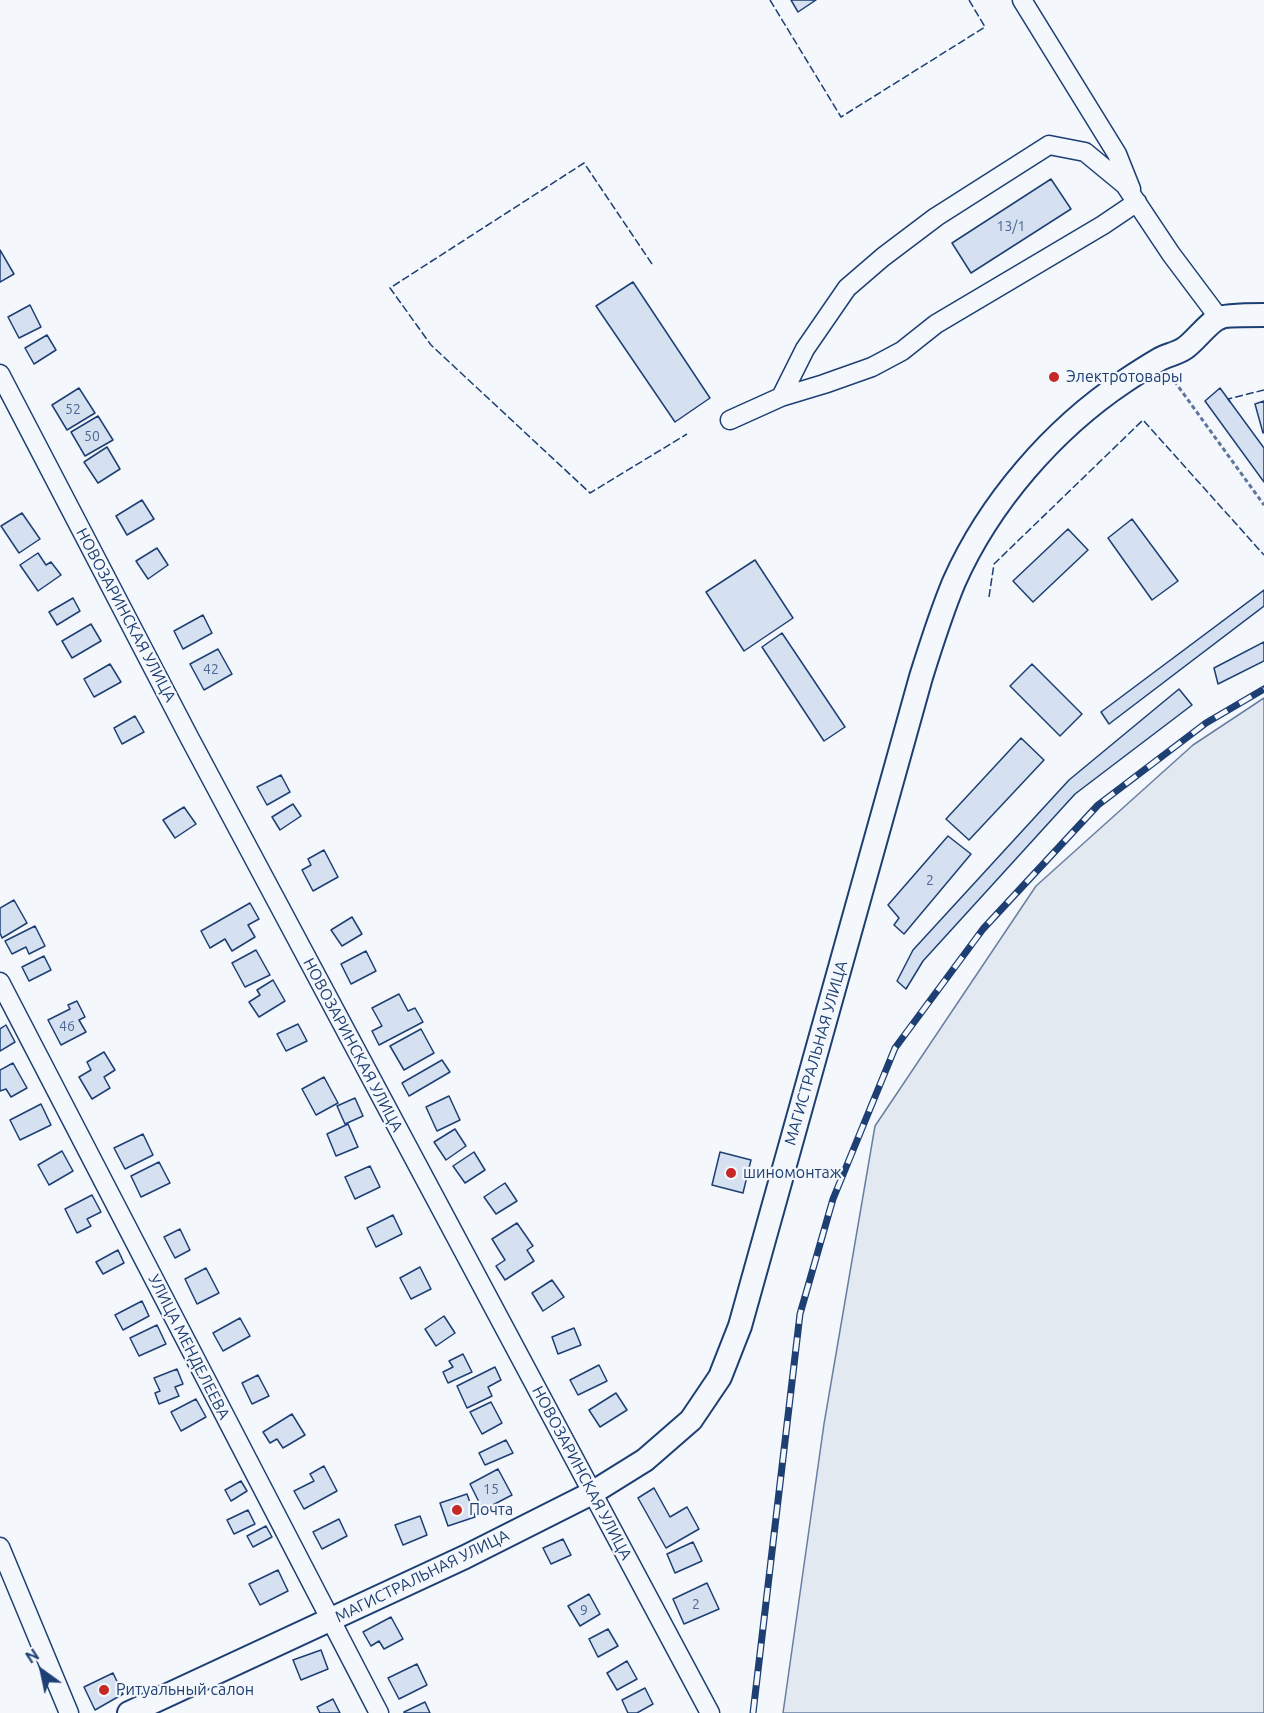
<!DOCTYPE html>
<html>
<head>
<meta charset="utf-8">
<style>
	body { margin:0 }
	#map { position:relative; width:1264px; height:1713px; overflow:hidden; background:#f4f7fb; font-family:Ubuntu,sans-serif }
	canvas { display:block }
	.north { position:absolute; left:12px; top:1641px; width:60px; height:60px; -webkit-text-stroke:4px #f4f7fb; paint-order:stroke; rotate:327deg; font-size:16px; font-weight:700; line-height:24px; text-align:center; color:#1d3f73 }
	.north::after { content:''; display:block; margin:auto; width:21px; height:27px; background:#1d3f73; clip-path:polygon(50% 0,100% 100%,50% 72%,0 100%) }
</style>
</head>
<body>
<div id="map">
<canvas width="1264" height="1713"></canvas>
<div class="north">N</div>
</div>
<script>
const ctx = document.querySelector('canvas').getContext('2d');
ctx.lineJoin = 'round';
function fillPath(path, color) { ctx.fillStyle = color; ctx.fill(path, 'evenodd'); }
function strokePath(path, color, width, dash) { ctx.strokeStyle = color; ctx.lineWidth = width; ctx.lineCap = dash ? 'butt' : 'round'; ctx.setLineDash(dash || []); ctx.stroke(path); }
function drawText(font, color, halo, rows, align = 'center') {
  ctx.font = font + ' Ubuntu,sans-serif'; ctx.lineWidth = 4.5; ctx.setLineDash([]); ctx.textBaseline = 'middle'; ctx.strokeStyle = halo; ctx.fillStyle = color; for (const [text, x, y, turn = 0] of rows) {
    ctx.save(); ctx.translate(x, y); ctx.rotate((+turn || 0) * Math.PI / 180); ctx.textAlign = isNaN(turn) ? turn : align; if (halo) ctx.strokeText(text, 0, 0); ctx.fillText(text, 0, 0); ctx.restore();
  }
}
const green = new Path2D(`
	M1264,698v1015h-481l41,-289 51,-298 161,-240 157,-141z`);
fillPath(green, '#e3e9f0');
strokePath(green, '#687fa3', 1.5);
const building = new Path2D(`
	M791,0h25l-18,12z
	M1051,179l20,30 -100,64 -19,-30z
	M0,250l14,24 -14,8z
	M633,282l77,116 -35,24 -79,-116z
	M30,305l11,22 -22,11 -11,-21z
	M47,335l9,15 -22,14 -9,-16z
	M79,388l16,25 -28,17 -15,-25z
	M1220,388l44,60v34l-59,-81z
	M1264,401v31l-1,1 -8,-29z
	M98,416l15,24 -28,16 -14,-24z
	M107,447l13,22 -22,14 -14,-21z
	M142,500l12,19 -27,16 -11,-19z
	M22,513l18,26 -21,14 -18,-27z
	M1132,519l46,62 -26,19 -44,-62z
	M1068,529l20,21 -55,52 -20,-21z
	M157,548l11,17 -20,14 -12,-18z
	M38,553l8,12 5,-3 10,13 -23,16 -18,-26z
	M755,560l38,58 -49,33 -38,-59z
	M1264,590v16l-155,118 -8,-12z
	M73,598l7,13 -23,14 -8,-13z
	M203,615l9,18 -29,16 -9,-18z
	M91,624l10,17 -29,17 -10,-17z
	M782,633l63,94 -21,14 -62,-94z
	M1264,642v19l-46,23 -4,-16z
	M218,649l14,25 -28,16 -14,-26z
	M110,664l11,18 -27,15 -10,-18z
	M1032,664l50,50 -22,22 -50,-50z
	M1179,689l13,16 -117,89 -152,167 -17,28 -9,-8 16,-31 156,-170z
	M135,716l9,16 -22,12 -8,-16z
	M1021,738l23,22 -75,80 -23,-21z
	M281,775l9,17 -23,13 -10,-18z
	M293,804l8,12 -21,14 -8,-13z
	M184,807l12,17 -21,14 -12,-18z
	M948,836l23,18 -67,80 -10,-9 5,-7 -11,-13z
	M324,850l14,27 -25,14 -11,-21 9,-5 -3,-6z
	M14,900l13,23 -25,15 -2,-5v-25z
	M250,903l9,16 -11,6 7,12 -23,14 -7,-12 -15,9 -9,-17z
	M352,917l10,17 -20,12 -11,-16z
	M35,926l10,20 -16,8 -3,-7 -14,7 -7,-13z
	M256,950l14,25 -25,12 -13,-24z
	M366,951l10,20 -25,13 -10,-20z
	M44,956l7,14 -22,11 -7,-14z
	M273,980l12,21 -26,16 -10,-15 11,-7 -3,-5z
	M399,994l9,17 7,-3 8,14 -44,23 -7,-14 10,-5 -10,-18z
	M77,1001l8,16 -6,3 7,12 -25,13 -13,-25 22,-11 -2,-4z
	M298,1024l9,17 -21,10 -9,-17z
	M6,1025l9,17 -15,9v-22z
	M421,1029l13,24 -30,17 -14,-24z
	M104,1052l11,18 -11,7 6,11 -18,11 -13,-22 12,-7 -4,-8z
	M442,1060l8,12 -41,24 -7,-13z
	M13,1063l14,25 -16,9 -5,-8 -6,2v-21z
	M324,1077l14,26 -22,12 -14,-26z
	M449,1096l11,24 -23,11 -11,-24z
	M355,1098l8,18 -18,8 -8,-18z
	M41,1104l10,21 -31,15 -10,-20z
	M348,1124l10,23 -22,9 -9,-22z
	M455,1129l11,17 -20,14 -12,-18z
	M143,1134l10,21 -28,14 -11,-21z
	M62,1151l11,20 -24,14 -11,-20z
	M474,1152l11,18 -20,13 -12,-17z
	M720,1152l31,8 -8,33 -31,-8z
	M159,1162l11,21 -29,14 -10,-21z
	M370,1166l10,21 -25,12 -10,-22z
	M505,1183l12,18 -21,13 -12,-17z
	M92,1195l9,17 -14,7 4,7 -14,7 -12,-24z
	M393,1215l9,19 -26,13 -9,-19z
	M517,1223l16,23 -6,4 7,11 -29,19 -9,-14 9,-6 -13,-21z
	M180,1229l10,21 -15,8 -11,-21z
	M118,1250l6,13 -21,11 -7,-12z
	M420,1267l11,22 -20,10 -11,-21z
	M206,1268l13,25 -22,11 -12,-25z
	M552,1280l12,17 -21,14 -11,-18z
	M142,1301l7,15 -26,14 -8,-15z
	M444,1316l11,17 -19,13 -11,-17z
	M240,1318l10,18 -27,15 -10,-18z
	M157,1325l9,19 -27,12 -9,-18z
	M574,1328l7,17 -23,9 -6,-17z
	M463,1354l9,18 -24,11 -5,-11 10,-5 -4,-6z
	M599,1365l8,16 -29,14 -8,-15z
	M495,1367l6,13 -13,7 4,9 -25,12 -10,-22z
	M177,1369l6,15 -8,3 4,9 -20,8 -4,-11 5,-2 -6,-13z
	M258,1375l11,21 -17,8 -10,-21z
	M616,1393l11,17 -27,17 -11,-17z
	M196,1399l10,18 -25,14 -10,-19z
	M491,1402l11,21 -20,11 -12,-22z
	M292,1414l13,21 -22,13 -6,-9 -7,4 -7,-11z
	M506,1440l7,13 -28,12 -6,-12z
	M324,1466l13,25 -33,18 -10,-18 20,-10 -4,-7z
	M498,1469l14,26 -29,15 -13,-26z
	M241,1481l6,10 -16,10 -6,-11z
	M654,1488l16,29 17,-10 12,22 -33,19 -28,-50z
	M467,1494l8,23 -27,9 -8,-23z
	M248,1510l7,14 -21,10 -7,-14z
	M420,1516l7,19 -24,10 -8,-20z
	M339,1519l8,17 -25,13 -9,-17z
	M266,1526l6,11 -19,10 -6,-11z
	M563,1539l8,16 -20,9 -8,-16z
	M693,1542l9,19 -27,12 -8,-19z
	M278,1570l10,21 -28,14 -11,-21z
	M707,1583l12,26 -35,15 -11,-25z
	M589,1594l11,20 -20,12 -12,-20z
	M391,1617l12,22 -19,10 -5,-8 -8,5 -8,-14z
	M608,1629l10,17 -20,11 -9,-18z
	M321,1650l7,19 -27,11 -8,-20z
	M627,1661l10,18 -20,11 -10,-17z
	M417,1664l10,21 -28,14 -11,-21z
	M113,1673l10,21 -28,16 -11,-23z
	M645,1688l8,16 -16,9h-9l-6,-13z
	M333,1699l7,14h-20l-3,-6z
	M425,1702l5,11h-26v-1z`);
fillPath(building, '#d5e0f0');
strokePath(building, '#1d3f73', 1.5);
const minor = new Path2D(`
	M1022,0l95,154 14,35
	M0,374l189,363 521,976
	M781,397l24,-48 42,-61 36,-31 53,-40 113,-72 36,7 40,33 46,69 48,64
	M730,420l51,-23 43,-13 48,-17 30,-16 34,-27 167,-99 34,-23
	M0,982l379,731
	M0,1547l69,166`);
const major = new Path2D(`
	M129,1713l336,-156 127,-64 53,-33 46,-40 29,-43 20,-51 181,-649c10,-32 20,-64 33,-95 35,-79 99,-153 171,-201 12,-8 23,-15 35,-22 8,-4 18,-6 25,-11 9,-6 25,-27 34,-30 5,-3 37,-3 45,-3`);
strokePath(minor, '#1d3f73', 21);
strokePath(major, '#1d3f73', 26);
strokePath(new Path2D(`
	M1170,375l94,130`), '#5e769c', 3, [4.5, 3]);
strokePath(minor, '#f4f7fb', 18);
strokePath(major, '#f4f7fb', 22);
const rail = new Path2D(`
	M753,1713l47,-399 33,-115 62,-151 88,-119 115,-124 108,-82 58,-34`);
strokePath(rail, '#1d3f73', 7);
strokePath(rail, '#f4f7fb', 4.5, [14]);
strokePath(new Path2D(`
	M770,0l71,117 144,-90 -16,-27
	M652,264l-68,-101 -194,125 41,57 159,148 97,-59
	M1230,402l-2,-3 36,-9
	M989,597l5,-33 149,-144 121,135`), '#1d3f73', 1.5, [8, 3]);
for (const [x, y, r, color] of [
	[1054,377,6,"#c62828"],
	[731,1173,6,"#c62828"],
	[457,1510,6,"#c62828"],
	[104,1690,6,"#c62828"]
]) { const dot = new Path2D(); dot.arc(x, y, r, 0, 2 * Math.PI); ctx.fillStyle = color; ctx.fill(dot); strokePath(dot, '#f4f7fb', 2); }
drawText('14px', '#4b6792', null, [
	["13/1",1011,226],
	["52",73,409],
	["50",92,436],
	["42",211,669],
	["2",930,880],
	["46",67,1026],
	["15",491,1489],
	["2",696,1604],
	["9",584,1610]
]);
drawText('16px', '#1d3f73', '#f4f7fb', [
	["Электротовары",1066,377],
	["шиномонтаж",743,1173],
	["Почта",469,1510],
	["Ритуальный салон",116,1690]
], 'left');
drawText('16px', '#1d3f73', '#f4f7fb', [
	["НОВОЗАРИНСКАЯ УЛИЦА",126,615,62],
	["НОВОЗАРИНСКАЯ УЛИЦА",353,1045,62],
	["МАГИСТРАЛЬНАЯ УЛИЦА",816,1053,-74],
	["УЛИЦА МЕНДЕЛЕЕВА",189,1347,63],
	["НОВОЗАРИНСКАЯ УЛИЦА",582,1473,62],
	["МАГИСТРАЛЬНАЯ УЛИЦА",422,1576,-26]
]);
</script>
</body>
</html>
